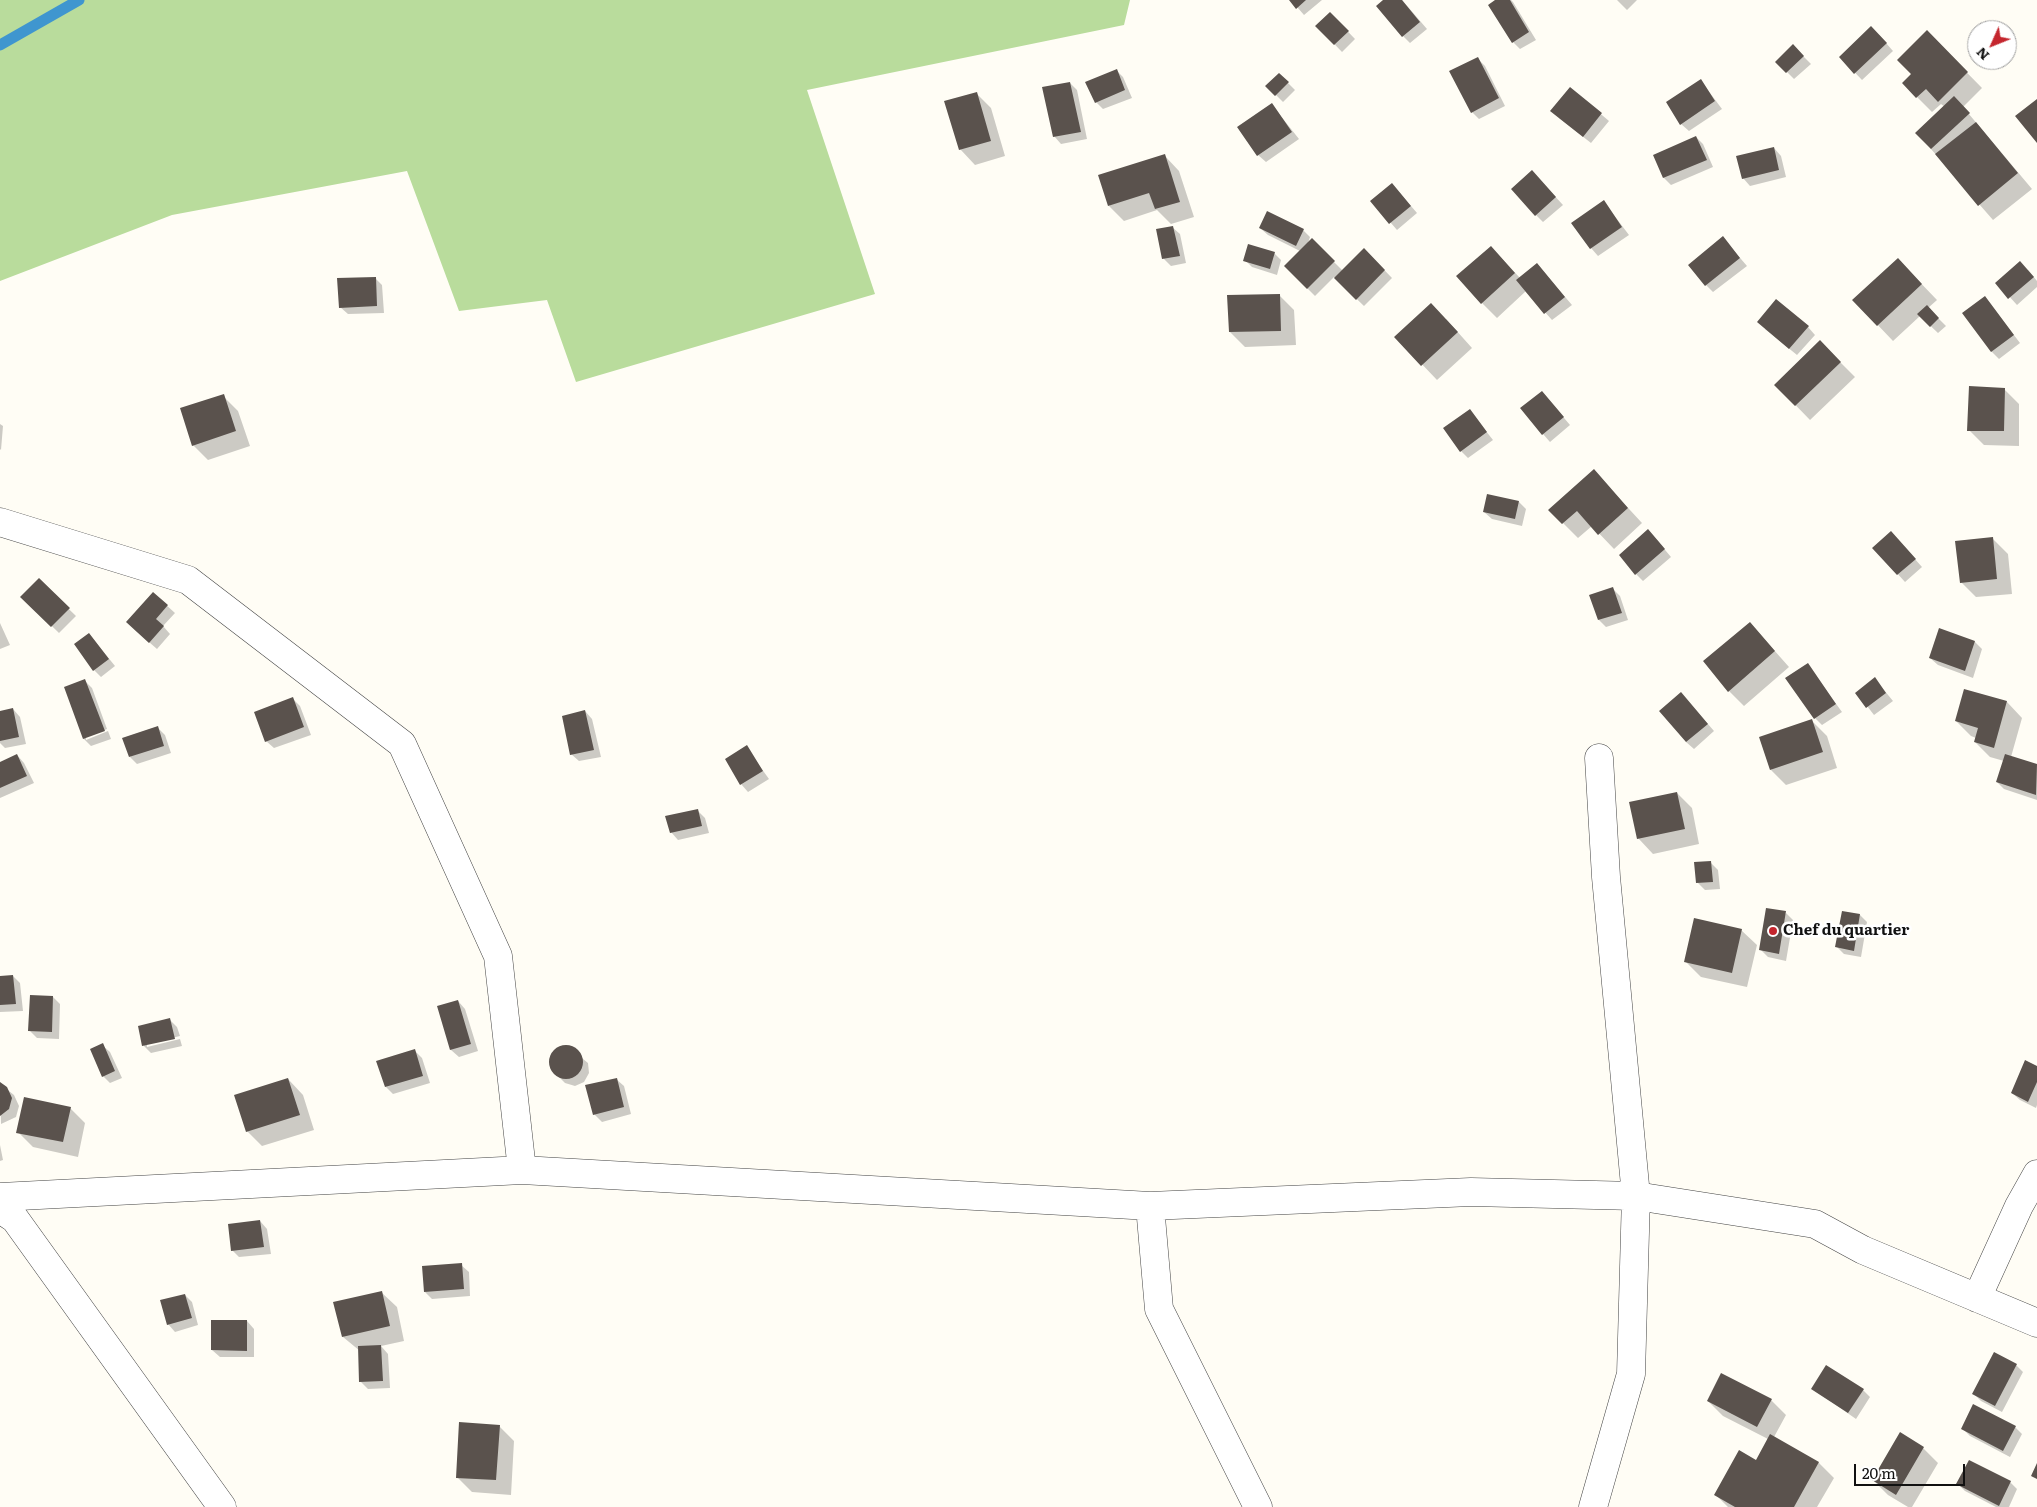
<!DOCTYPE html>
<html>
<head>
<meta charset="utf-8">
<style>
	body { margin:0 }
	#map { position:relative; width:2037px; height:1507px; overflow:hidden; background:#fffdf5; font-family:Literata,serif }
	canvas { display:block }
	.north { position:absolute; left:1967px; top:20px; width:50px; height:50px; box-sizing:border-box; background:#fff; border:1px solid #a0a0a0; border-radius:50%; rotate:226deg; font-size:14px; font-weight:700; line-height:20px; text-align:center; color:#111 }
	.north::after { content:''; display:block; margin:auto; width:18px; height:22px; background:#c4262e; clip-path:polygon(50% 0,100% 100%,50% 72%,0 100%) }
	.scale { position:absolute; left:1854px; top:1464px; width:111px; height:22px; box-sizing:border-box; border:2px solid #111; border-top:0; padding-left:6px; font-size:15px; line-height:18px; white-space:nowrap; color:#111; -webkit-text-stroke:4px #fff; paint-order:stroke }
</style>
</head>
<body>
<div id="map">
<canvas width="2037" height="1507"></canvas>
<div class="north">N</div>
<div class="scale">20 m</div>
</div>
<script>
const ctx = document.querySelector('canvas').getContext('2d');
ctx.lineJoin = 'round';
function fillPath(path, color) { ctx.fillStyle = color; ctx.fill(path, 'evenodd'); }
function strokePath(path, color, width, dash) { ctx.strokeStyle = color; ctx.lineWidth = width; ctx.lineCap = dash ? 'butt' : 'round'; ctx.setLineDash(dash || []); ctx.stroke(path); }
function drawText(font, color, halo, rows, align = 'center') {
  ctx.font = font + ' Literata,serif'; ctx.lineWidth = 5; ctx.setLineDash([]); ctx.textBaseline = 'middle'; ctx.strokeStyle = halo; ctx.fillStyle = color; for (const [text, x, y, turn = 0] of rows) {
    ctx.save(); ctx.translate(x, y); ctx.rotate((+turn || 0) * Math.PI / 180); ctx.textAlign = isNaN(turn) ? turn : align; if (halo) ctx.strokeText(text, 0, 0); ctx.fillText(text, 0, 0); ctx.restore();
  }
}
fillPath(new Path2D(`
	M0,0h1130l-6,25 -317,65 68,204 -299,88 -29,-82 -88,11 -52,-140 -235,44 -172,66z`), '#b9dc9c');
fillPath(new Path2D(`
	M1291,0h31l-18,15z
	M1385,0h17l25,29 -17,14 -7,-7z
	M1498,0h13l2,2 23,38 -16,9 -7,-7z
	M1617,0h20l-10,10z
	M1330,13l25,26 -13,13 -25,-26z
	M1927,32l55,56 -19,19 69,82 -39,31 -76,-87 28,-26 -4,-3 -9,8 -29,-29 10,-9z
	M1879,35l14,16 -31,29 -22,-23z
	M1793,46l18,18 -17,15 -17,-17z
	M1477,58l8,8 20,40 -26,13 -7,-7z
	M1116,70l7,7 9,21 -29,11 -7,-7z
	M1279,74l16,16 -12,12 -16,-16z
	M1701,81l21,28 -33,22 -8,-7z
	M1070,83l7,7 10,49 -26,5 -7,-8z
	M1570,88l39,33 -18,22 -32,-25z
	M976,93l15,15 14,48 -30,9 -15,-16z
	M1272,105l27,34 -33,23 -8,-7z
	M1696,137l7,7 10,23 -42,18 -7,-7 -10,-23z
	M1774,148l7,8 5,21 -36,9 -7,-8z
	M1164,155l15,16 15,46 -23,7 -14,-14 -33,11 -15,-15z
	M1539,179l24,26 -20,17 -7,-7z
	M1399,192l18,21 -20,17 -25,-29z
	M1604,202l25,33 -31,21 -7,-8z
	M1172,227l8,7 6,29 -15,3 -7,-7 -7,-29z
	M1260,228l43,2 7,7 -2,6 4,-3 31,31 21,-22 28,29 -28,28 -30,-29 -19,19 -30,-30 15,-15 -32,-16z
	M1723,238l24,28 -34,26 -7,-7z
	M1491,247l29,31 17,-14 35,41 -20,15 -26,-29 -29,27 -15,-15z
	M1274,253l7,7 -4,15 -25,-8 -7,-7z
	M2028,270l9,11v6l-20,18 -20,-22z
	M1912,274l25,26 -9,8 18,18 -8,7 -18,-17 -27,25 -39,-41z
	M375,278l7,7 2,28 -36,1 -8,-7z
	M1279,295l15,15 2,35 -51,2 -15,-15z
	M1985,297l35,46 -21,16 -8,-8z
	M1446,319l26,29 -35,32 -41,-43z
	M1808,327l7,8 -18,20 -32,-26z
	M1820,342l35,35 -45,43 -34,-35z
	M2004,389l15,15v42l-35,-1 -15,-15z
	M1542,392l28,33 -20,17 -7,-8z
	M223,396l15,15 12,35 -42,14 -15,-15z
	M1470,411l23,29 -25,18 -7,-7z
	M0,424l3,2 -2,24 -1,-1z
	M1594,471l48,52 -28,26 -22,-23 -14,12 -15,-15z
	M1519,502l7,7 -4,17 -30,-7 -8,-7z
	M1655,538l16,19 -28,24 -7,-7z
	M1993,539l15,15 4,40 -36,3 -15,-15z
	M1898,540l24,27 -17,15 -31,-34z
	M39,580l37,36 -17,17 -37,-36z
	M1613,589l7,7 8,24 -22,7 -7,-7z
	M153,593l22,20 -12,13 7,8 -13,15 -23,-20z
	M0,623l10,22 -10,4z
	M1750,623l39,44 -45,39 -15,-15z
	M1940,629l35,13 7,7 -9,29 -35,-13 -8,-7z
	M89,634l26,32 -14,11 -7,-7z
	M1808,665l34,47 -20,13 -7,-7z
	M1875,679l18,22 -19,14 -17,-22z
	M85,681l7,7 15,41 -21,8v3l22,-9 3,8 -20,7 -7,-7 -18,-51z
	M1965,691l42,11 15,16 -11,39 26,8v35l-33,-11 -7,-7 7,-21 -14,-4 -15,-15 1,-4 -5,-2 -15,-15z
	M293,699l7,7 11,29 -37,13 -8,-7z
	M1688,701l26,30 -20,18 -8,-7z
	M13,709l7,8 6,27 -21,4 -5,-5v-31z
	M585,711l7,8 9,38 -22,4 -8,-7z
	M1812,721l15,15 10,32 -51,17 -15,-15z
	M158,728l7,7 6,18 -34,11 -7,-7z
	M746,747l23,32 -21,13 -7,-8 -15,-25z
	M17,755l7,8 10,20 -34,15v-35z
	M1677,793l15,15 7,36 -46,10 -15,-16z
	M698,811l7,7 4,15 -31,7 -7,-8z
	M1710,862l8,8 2,19 -15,1 -7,-7 -2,-19z
	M1843,912l17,3 7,7 -6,35 -17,-3 -7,-7z
	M1786,913l7,7 -7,41 -18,-4 -7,-7z
	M1741,930l16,15 -10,42 -46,-10 -15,-15z
	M13,976l7,7 3,28 -23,1v-35z
	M53,997l7,7 -1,35 -22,-1 -7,-7z
	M458,1001l7,8 13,42 -19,6 -8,-7 -13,-43z
	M170,1020l7,7 3,9 -33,8v3l33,-8 2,7 -31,7 -7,-7 -5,-19z
	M102,1045l8,7 12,26 -12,5 -7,-7z
	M567,1046l21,17 1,10 -5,9 -9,4 -10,-3 -8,-8 -7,-14 1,-5 6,-8z
	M415,1051l7,7 8,25 -37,11 -7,-7z
	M2037,1067v38l-1,3 -16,-8 -8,-7z
	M288,1079l15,16 11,35 -52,16 -15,-15z
	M616,1079l8,7 7,28 -29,8 -8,-8z
	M0,1084l14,11 5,11 -3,11 -15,7z
	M70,1108l15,15 -7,34 -45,-10 -15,-15z
	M0,1145l3,15 -3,1z
	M260,1221l7,8 4,25 -32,3 -7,-7z
	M461,1265l8,7 1,24 -38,3 -7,-7z
	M381,1292l16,15 7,34 -23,5 7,8 2,34 -22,1 -7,-7 -1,-31 -17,-14z
	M185,1295l7,7 6,23 -23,7 -7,-8z
	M247,1321l7,8v28h-34l-8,-7z
	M2016,1365l7,7 -21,40 -21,-11 -7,-7z
	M1813,1389l50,1 7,7 -14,22z
	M1771,1400l15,15 -12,22 45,26 15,15 -17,29h-89l-13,-13 41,-33 12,-22 -45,-23 -15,-15z
	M499,1426l15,15 -3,54 -39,-3 -15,-15z
	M2015,1427l7,7 -12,23 -40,-21 -7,-7z
	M1923,1448l15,15 -26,44h-4l-20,-12 -15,-15z
	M2010,1482l7,7 -8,18h-13l-31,-16 -7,-7z`), '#0003');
strokePath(new Path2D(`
	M0,45l79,-45`), '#3f96cf', 11);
fillPath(new Path2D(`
	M1289,0h17l-10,9z
	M1383,0h19l18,22 -18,15 -26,-31z
	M1495,0h15l19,32 -17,11 -24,-38z
	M1330,12l19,19 -15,14 -19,-19z
	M1871,26l16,17 -33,31 -15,-17z
	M1927,30l41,42 -30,30 -12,-13 -10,9 -14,-15 9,-9 -14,-14z
	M1793,44l11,12 -18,17 -11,-11z
	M1478,57l21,41 -28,15 -22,-42z
	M1117,69l8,21 -30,13 -10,-21z
	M1279,73l10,9 -14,14 -10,-10z
	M1701,79l14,22 -35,24 -14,-23z
	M1070,82l11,50 -28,5 -11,-50z
	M1570,87l32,26 -19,24 -33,-26z
	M977,92l14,49 -32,9 -15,-49z
	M1954,96l16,17 -39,36 -16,-16z
	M2037,99v44l-22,-27z
	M1272,103l20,29 -35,24 -20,-29z
	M1976,122l42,51 -40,33 -43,-52z
	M1696,136l11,24 -44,18 -10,-23z
	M1774,147l5,23 -37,9 -6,-23z
	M1165,154l15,48 -25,7 -6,-16 -41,13 -10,-31z
	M1532,170l24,27 -21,19 -24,-27z
	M1392,183l19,23 -22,18 -19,-23z
	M1604,200l18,27 -32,22 -19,-26z
	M1267,211l37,18 -8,17 -37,-18z
	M1173,226l7,30 -18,3 -6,-30z
	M1723,236l17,22 -35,28 -17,-21z
	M1312,238l23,23 -28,28 -23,-23z
	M1248,244l27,8 -5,17 -27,-8z
	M1491,246l24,27 -34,31 -25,-28z
	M1364,248l21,22 -29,30 -22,-22z
	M1898,258l24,26 -45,42 -25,-26z
	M2020,261l14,16 -26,22 -13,-16z
	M1537,263l28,34 -21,17 -28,-34z
	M376,277l1,29 -38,2 -2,-30z
	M1280,294l1,37 -52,1 -2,-37z
	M1985,296l29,39 -23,17 -29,-39z
	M1776,299l33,27 -20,23 -32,-27z
	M1431,303l27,29 -37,34 -27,-29z
	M1927,305l12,13 -9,9 -13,-13z
	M1820,340l21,22 -46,44 -21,-21z
	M1969,386l36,2 -1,43h-37z
	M1542,391l22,26 -22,18 -22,-27z
	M224,394l12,37 -44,15 -12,-38z
	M1470,409l17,23 -27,20 -17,-24z
	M1594,469l34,39 -30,27 -21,-24 -15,13 -14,-14z
	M1487,494l32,7 -4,18 -32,-7z
	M1648,529l17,20 -30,26 -16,-20z
	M1891,531l25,28 -19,16 -25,-27z
	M1993,537l4,42 -37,4 -5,-42z
	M39,578l31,30 -19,19 -31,-30z
	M1613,587l9,26 -24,7 -9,-25z
	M153,592l15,13 -12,14 8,7 -15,17 -23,-21z
	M1750,622l25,29 -47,41 -25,-31z
	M1939,628l36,13 -10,30 -36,-13z
	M89,633l20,26 -16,12 -19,-27z
	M1808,663l28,41 -22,15 -29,-41z
	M1875,677l11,16 -20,15 -11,-15z
	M85,679l20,52 -22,8 -19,-52z
	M1964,689l43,12 -13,47 -20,-6 4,-14 -23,-7z
	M1681,692l27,32 -22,18 -27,-31z
	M293,697l11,30 -39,15 -11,-30z
	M13,708l6,29 -19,4v-30z
	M585,710l9,40 -24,5 -8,-39z
	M1812,719l11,33 -53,18 -11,-33z
	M158,726l6,20 -35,11 -7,-19z
	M747,745l16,26 -23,14 -15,-26z
	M17,754l10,22 -27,12v-26z
	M2005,754l32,10 -1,31 -40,-13z
	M1677,792l8,37 -48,10 -8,-37z
	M698,809l4,17 -32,7 -5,-17z
	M1711,861l2,21 -17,1 -2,-21z
	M1766,908l20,3 -7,43 -20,-4z
	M1842,911l18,3 -6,37 -19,-4z
	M1694,918l48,11 -10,44 -48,-11z
	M13,975l3,29 -16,1v-29z
	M30,995l23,1 -1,36 -24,-1z
	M458,1000l13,44 -21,6 -13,-44z
	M170,1018l5,21 -33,7 -4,-20z
	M103,1043l12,28 -13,6 -12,-28z
	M549 1062a17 17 0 1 1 34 0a17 17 0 1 1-34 0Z
	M415,1049l8,27 -38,11 -9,-26z
	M2025,1060l12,6v16l-9,20 -17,-9z
	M288,1078l12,37 -54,17 -12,-37z
	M617,1078l7,29 -31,8 -8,-30z
	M0,1082l7,5 5,11 -3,11 -9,7z
	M24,1097l47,10 -8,35 -47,-9z
	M260,1220l4,27 -33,4 -3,-27z
	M462,1263l2,26 -40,3 -2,-26z
	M382,1291l8,35 -48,11 -9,-35z
	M185,1294l7,24 -25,7 -7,-25z
	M211,1320h36v31l-36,-1z
	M381,1345l2,36 -24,1 -1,-36z
	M1994,1352l23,12 -22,42 -23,-12z
	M1826,1365l38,24 -16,24 -37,-24z
	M1721,1373l51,26 -15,28 -50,-26z
	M1973,1404l43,22 -13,25 -42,-22z
	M459,1422l41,3 -4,55 -40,-2z
	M1900,1432l24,15 -28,48 -24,-15z
	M1770,1434l49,28 -25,45h-59l-21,-12 25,-45 17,10z
	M1969,1460l42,21 -12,25 -43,-22z
	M2037,1463v16l-6,-3z`), '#5a524d');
const minor = new Path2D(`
	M0,522l188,58 214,164 96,212 24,214
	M0,1197l522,-27 628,36 9,103 99,198
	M1150,1206l321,-14 165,4 179,28 48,26 174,73
	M0,1209l15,10 207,288
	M1977,1298l42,-92 18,-32
	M1593,1507l38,-133 5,-178 -30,-319 -7,-119`);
strokePath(minor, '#444', 29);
strokePath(minor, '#fff', 28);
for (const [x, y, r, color] of [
	[1773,931,5,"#c4262e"]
]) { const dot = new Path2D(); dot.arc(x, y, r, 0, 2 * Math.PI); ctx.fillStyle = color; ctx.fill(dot); strokePath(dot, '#fff', 2); }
drawText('bold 15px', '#111', '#fff', [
	["Chef du quartier",1783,931]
], 'left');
</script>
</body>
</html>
